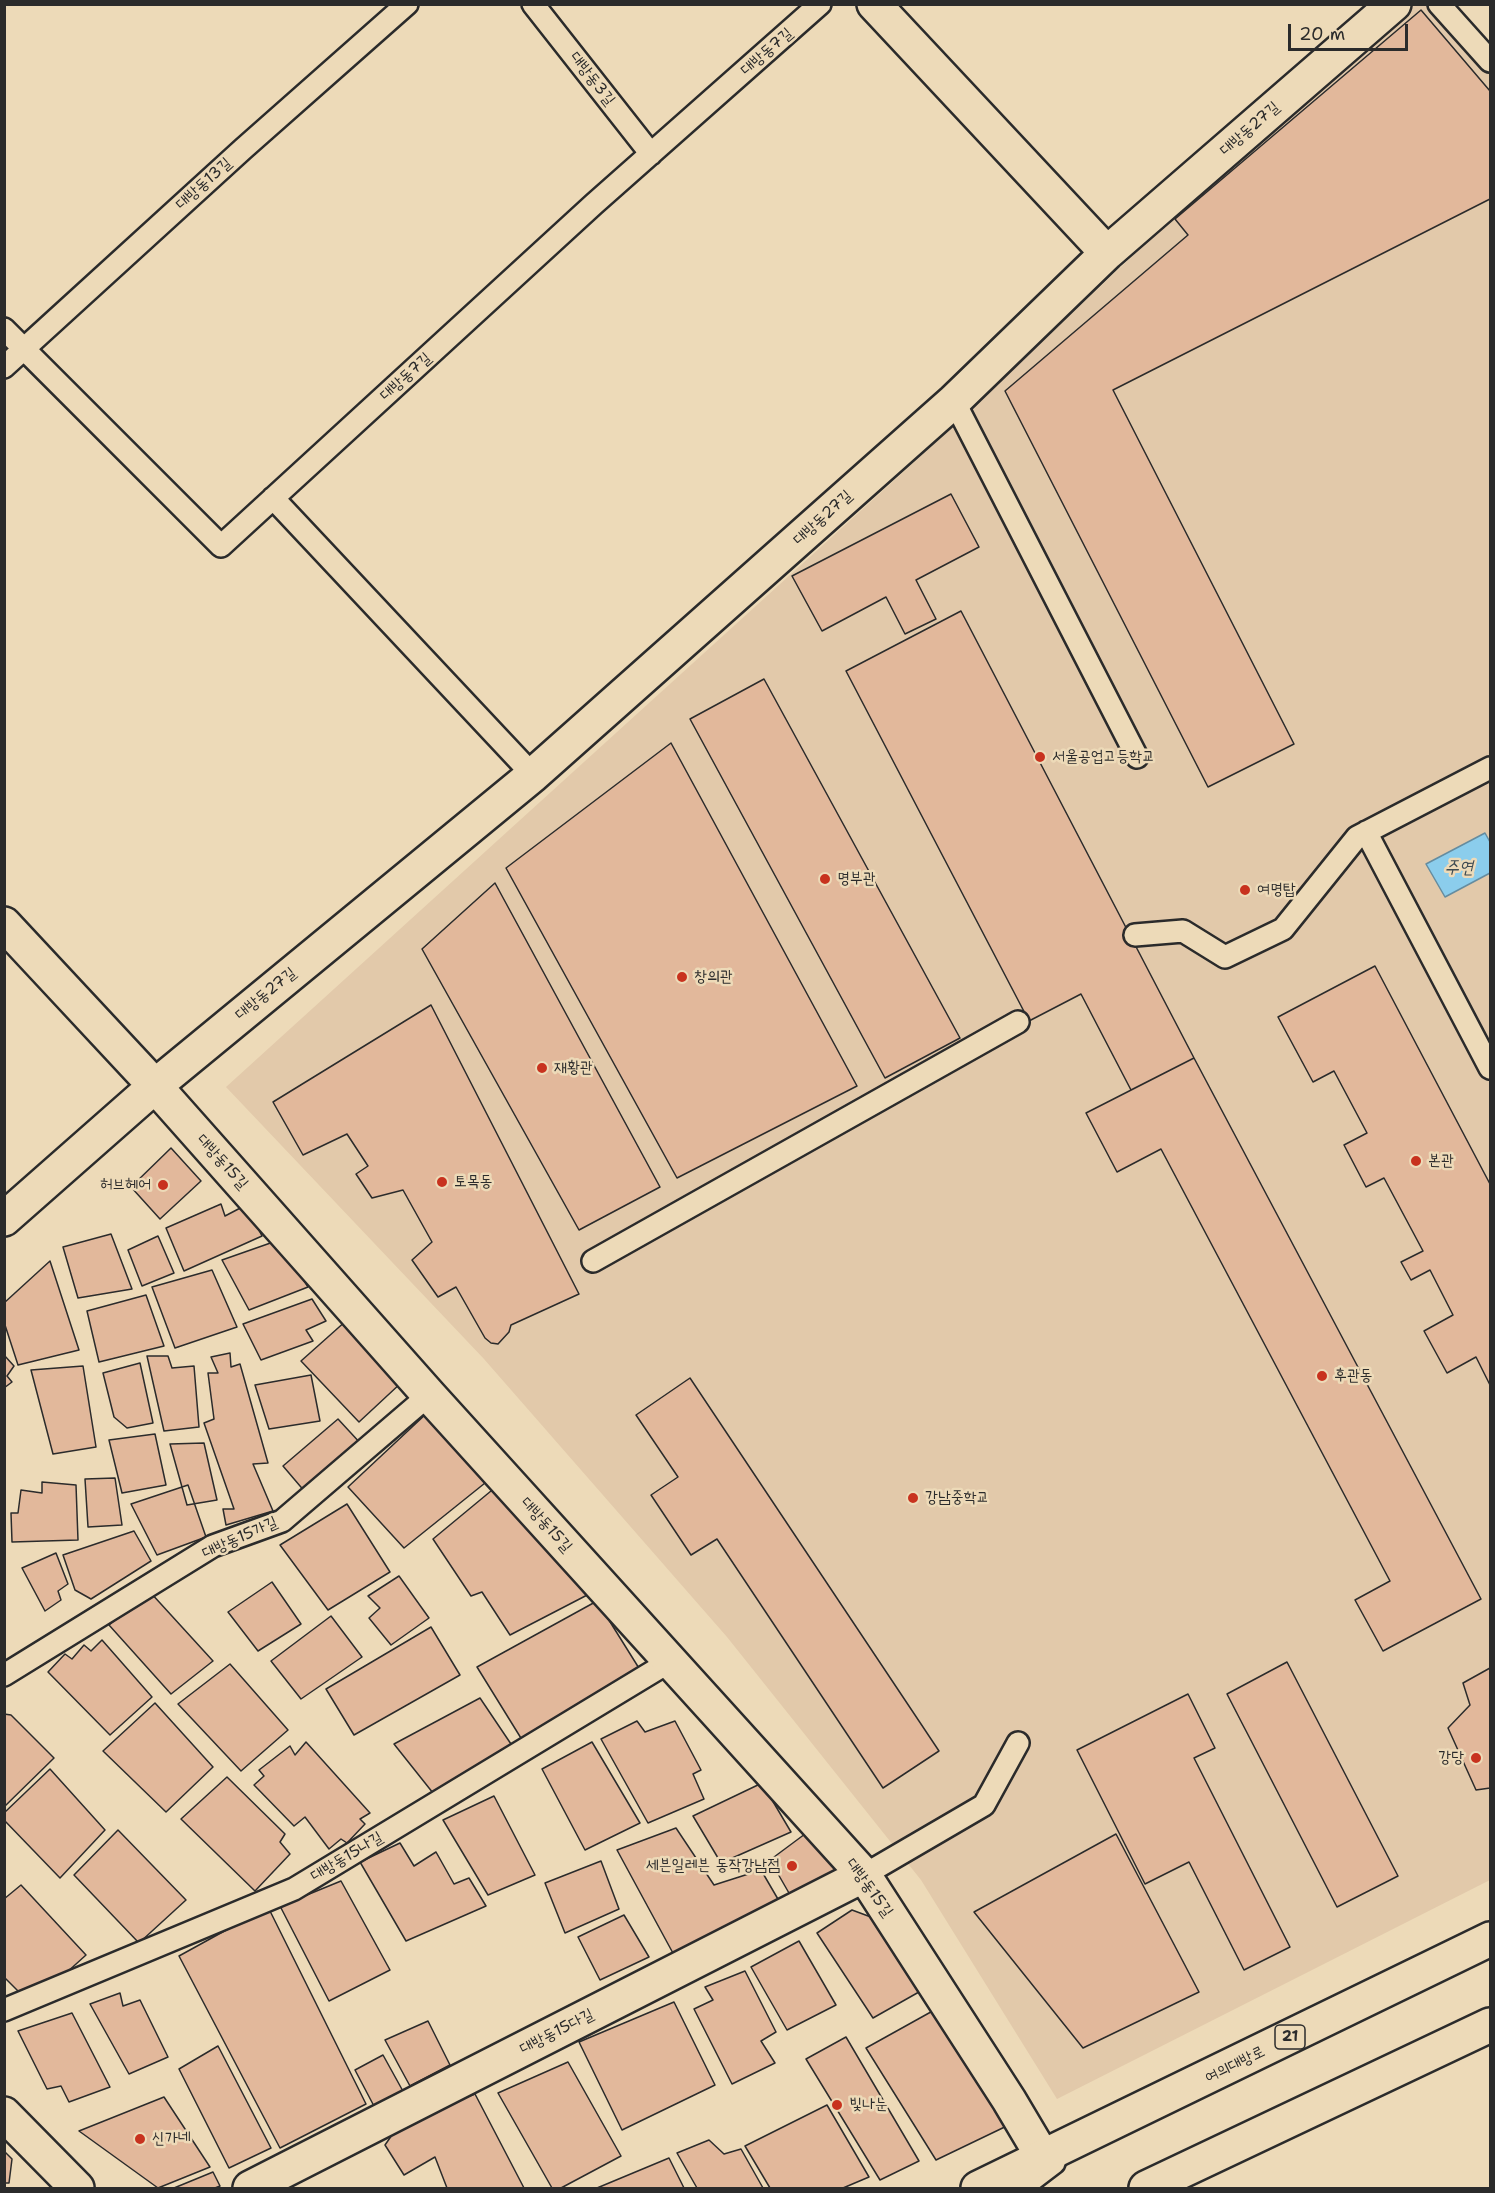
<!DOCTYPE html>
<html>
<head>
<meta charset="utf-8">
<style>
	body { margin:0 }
	#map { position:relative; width:1495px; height:2193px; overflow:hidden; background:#eddab8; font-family:"Shantell Sans",sans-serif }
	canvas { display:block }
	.frame { position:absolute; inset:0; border:6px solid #2b2b2b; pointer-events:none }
	.scale { position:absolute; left:1288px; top:24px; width:120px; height:27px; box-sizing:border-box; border:3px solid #2b2b2b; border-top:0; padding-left:8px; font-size:18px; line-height:21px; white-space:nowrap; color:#2b2b2b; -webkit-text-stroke:4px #eddab8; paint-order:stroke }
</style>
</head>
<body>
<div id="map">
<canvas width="1495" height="2193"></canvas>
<div class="frame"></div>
<div class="scale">20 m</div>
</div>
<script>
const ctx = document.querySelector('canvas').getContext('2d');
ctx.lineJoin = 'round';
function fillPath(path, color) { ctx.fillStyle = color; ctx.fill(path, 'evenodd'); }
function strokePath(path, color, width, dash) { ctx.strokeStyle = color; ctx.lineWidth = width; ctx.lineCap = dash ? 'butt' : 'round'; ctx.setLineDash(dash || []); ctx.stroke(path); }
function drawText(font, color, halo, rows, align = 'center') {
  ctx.font = font + ' "Shantell Sans","Poor Story",sans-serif'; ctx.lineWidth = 5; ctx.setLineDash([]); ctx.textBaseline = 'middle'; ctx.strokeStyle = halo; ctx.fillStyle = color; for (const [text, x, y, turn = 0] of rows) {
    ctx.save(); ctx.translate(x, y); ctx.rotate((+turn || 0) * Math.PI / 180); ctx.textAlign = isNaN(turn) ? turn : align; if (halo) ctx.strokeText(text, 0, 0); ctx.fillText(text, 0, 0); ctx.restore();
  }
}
fillPath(new Path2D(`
	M1396,5h43l51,58v1817l-433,219 -136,-219 -194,-243 -243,-278 -258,-272 727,-660z`), '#e2c9aa');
const water = new Path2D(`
	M1485,833l5,9v31l-45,24 -19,-33z`);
fillPath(water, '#8bcdec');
strokePath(water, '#658c9f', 1.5);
const building = new Path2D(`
	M1421,10l69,81v108l-377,191 181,354 -86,43 -203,-396 183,-156 -13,-16z
	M951,494l28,53 -63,33 20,39 -31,15 -19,-37 -64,34 -30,-55z
	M961,611l233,447 -63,32 -50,-96 -52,27 -183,-350z
	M764,679l196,359 -75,40 -195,-359z
	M671,743l186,343 -180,92 -171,-310z
	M495,883l165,304 -81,43 -157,-281z
	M1375,966l115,218v201l-14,-28 -29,16 -23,-42 29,-16 -23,-45 -19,10 -10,-18 22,-11 -39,-73 -18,9 -22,-42 23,-12 -33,-62 -21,11 -35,-65z
	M431,1005l148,289 -68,31 -2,7 -11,12 -7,-1 -6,-5 -29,-51 -18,10 -26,-37 20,-18 -29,-52 -31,8 -16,-24 12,-8 -21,-32 -44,21 -30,-53z
	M1194,1058l287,541 -98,52 -28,-51 35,-19 -229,-432 -44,23 -31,-59z
	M171,1148l30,33 -41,38 -29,-32z
	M221,1204l4,12 21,-11 16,31 -78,35 -18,-43z
	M111,1234l21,55 -54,9 -15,-51z
	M158,1236l16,37 -32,13 -14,-36z
	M279,1240l29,47 -59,23 -27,-50z
	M50,1261l29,89 -61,15 -14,-43v-19z
	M212,1270l25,57 -62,21 -23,-61z
	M146,1295l18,51 -65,16 -12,-51z
	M312,1299l14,22 -20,9 7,11 -52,19 -18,-36z
	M347,1320l55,62 -43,40 -58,-61z
	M230,1353l1,14 9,-3 28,99 -15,1 20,47 -47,14 -3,-16h11l-30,-86 10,-4 -6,-46h10l-7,-16z
	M4,1355l10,11 -7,10 5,6 -8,6z
	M147,1356h21l4,12 22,-2 5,61 -35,4z
	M140,1363l13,60 -26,5 -13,-11 -11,-44z
	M83,1366l13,81 -43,7 -22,-84z
	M311,1375l9,46 -51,8 -14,-44z
	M690,1378l249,373 -56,37 -166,-249 -26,16 -40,-60 27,-18 -42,-62z
	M427,1413l63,66 -86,69 -56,-61z
	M338,1419l24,26 -56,48 -23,-27z
	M155,1434l11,51 -44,8 -13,-53z
	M204,1443l13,57 -30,5 -17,-61z
	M115,1478l7,47 -34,2 -3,-48z
	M42,1482l34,3 2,55 -66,2 -1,-29h7l3,-23 21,3z
	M188,1485l18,52 -49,18 -26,-51z
	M497,1486l96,106 -83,43 -28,-43 -11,4 -38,-57z
	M347,1504l43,68 -62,38 -48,-65z
	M134,1531l17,30 -60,38 -16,-9 -12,-35z
	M56,1553l12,31 -10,7 3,9 -16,11 -23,-43z
	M399,1576l30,42 -38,27 -22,-27 11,-10 -12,-12z
	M272,1582l29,42 -43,27 -30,-39z
	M150,1592l63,69 -42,33 -62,-69z
	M597,1601l45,72 -118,70 -47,-76z
	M331,1616l31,41 -61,42 -30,-38z
	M431,1627l29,48 -106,60 -28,-46z
	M102,1640l50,57 -42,38 -62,-63 17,-18 7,5 12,-14 7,6z
	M1287,1662l111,214 -61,31 -110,-213z
	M230,1664l58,66 -47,41 -63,-67z
	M1490,1668v120l-14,2 -28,-62 22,-23 -7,-22z
	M1188,1694l27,54 -21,10 96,189 -46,23 -55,-108 -44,22 -68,-134z
	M480,1698l33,49 -80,46 -39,-49z
	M155,1703l58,64 -47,45 -63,-61z
	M4,1714l7,1 43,43 -50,49z
	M637,1721l8,11 30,-11 26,49 -8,4 11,25 -56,24 -47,-84z
	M306,1742l64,71 -10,6 5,5 -18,19 -6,-4 -12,10 -24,-32 -11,9 -40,-41 10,-9 -5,-6 31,-24 5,9z
	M592,1742l48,81 -55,27 -43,-81z
	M50,1769l55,61 -45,48 -56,-58v-7z
	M227,1777l58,57 -5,8 10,12 -35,37 -74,-72z
	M762,1783l29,49 -70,31 -28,-47z
	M494,1796l41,79 -47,20 -45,-75z
	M676,1828l38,57 47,-15 21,36 -108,49 -57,-105z
	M118,1830l68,70 -47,43 -65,-68z
	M809,1831l30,39 -46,30 -23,-40z
	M1116,1834l83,158 -116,56 -109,-136z
	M400,1843l14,23 22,-14 18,32 15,-6 17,28 -80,35 -46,-79z
	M601,1861l18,48 -54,24 -20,-50z
	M341,1881l49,89 -61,31 -49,-95z
	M21,1885l65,70 -31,28 -7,-3 -23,18 -21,-21v-78z
	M268,1907l98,197 -86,44 -101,-192z
	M852,1910l35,13 39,65 -53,30 -56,-85z
	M624,1915l25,42 -49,23 -22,-43z
	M799,1941l37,64 -49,25 -36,-63z
	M745,1971l31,61 -15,9 14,22 -43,21 -38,-75 19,-9 -8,-13z
	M120,1993l3,13 17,-6 28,57 -39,17 -39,-70z
	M674,2002l41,83 -93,45 -43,-88z
	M938,2008l75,115 -77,37 -70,-112z
	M72,2013l38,74 -41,15 -8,-16 -14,3 -29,-58z
	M428,2021l22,44 -40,21 -25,-46z
	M846,2037l73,124 -39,19 -74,-121z
	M218,2046l53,102 -42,20 -50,-99z
	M383,2055l21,38 -29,15 -20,-38z
	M568,2062l53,94 -60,32h-9l-54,-95z
	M475,2094l49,94h-77l-12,-31 -31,18 -19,-30 16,-23z
	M164,2097l46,70 -52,21 -79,-57z
	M827,2105l42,72 -26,11h-73l-25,-42z
	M709,2140l15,14 17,-5 22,39h-66l-20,-35z
	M4,2151l8,8 -3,24h-5z
	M669,2158l15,30h-87z
	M213,2172l7,14 -5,2h-41z`);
fillPath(building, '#e2b89b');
strokePath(building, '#2b2b2b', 1.5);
const lane = new Path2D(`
	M533,4l118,150
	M1439,4l51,57
	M4,329l217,217 373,-342 226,-200
	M4,367l239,-218 164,-145
	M954,401l183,356
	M273,498l260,277
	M1366,832l124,236
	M1135,935l48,-4 42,26 58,-28 74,-92 133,-69
	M593,1261l425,-239
	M4,1675l209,-129 69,-25 147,-126
	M864,1875l120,-70 34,-62
	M4,2010l290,-121 375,-227
	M1021,2188l33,-25`);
const street = new Path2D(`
	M874,4l233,249
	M4,924l151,162 274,309 435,480 145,225 35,59
	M4,1219l151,-133 378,-311 421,-374 153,-148 287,-249
	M4,2114l73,74
	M250,2188l614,-313`);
const primary = new Path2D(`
	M978,2188l512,-249
	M1146,2188l344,-163`);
strokePath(lane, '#2b2b2b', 26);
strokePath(street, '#2b2b2b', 38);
strokePath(primary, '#2b2b2b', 38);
strokePath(lane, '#eddab8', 21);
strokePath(street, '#eddab8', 33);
strokePath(primary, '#eddab8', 33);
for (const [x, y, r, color] of [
	[1040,757,6,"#c8321e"],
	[825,879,6,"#c8321e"],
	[1245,890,6,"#c8321e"],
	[682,977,6,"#c8321e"],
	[542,1068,6,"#c8321e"],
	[1416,1161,6,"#c8321e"],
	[442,1182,6,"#c8321e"],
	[163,1185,6,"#c8321e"],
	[1322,1376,6,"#c8321e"],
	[913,1498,6,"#c8321e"],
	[1476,1758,6,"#c8321e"],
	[792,1866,6,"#c8321e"],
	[837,2105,6,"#c8321e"],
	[140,2139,6,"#c8321e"]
]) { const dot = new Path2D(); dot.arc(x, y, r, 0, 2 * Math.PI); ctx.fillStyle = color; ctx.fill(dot); strokePath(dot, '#eddab8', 2); }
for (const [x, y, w] of [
	[1290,2037,30]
]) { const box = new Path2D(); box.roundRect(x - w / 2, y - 12, w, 24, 4.5); ctx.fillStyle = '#eddab8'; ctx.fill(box); strokePath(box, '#2b2b2b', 1.5); }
drawText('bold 15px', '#2b2b2b', null, [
	["21",1290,2037]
]);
drawText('16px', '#2b2b2b', '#eddab8', [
	["대방동7길",767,52,-41],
	["대방동3길",592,79,52],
	["대방동27길",1250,129,-41],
	["대방동13길",204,184,-42],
	["대방동7길",406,377,-42],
	["대방동27길",823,518,-42],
	["대방동27길",266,994,-39],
	["대방동15길",222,1162,48],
	["대방동15길",546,1525,48],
	["대방동15가길",240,1538,-24],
	["대방동15나길",347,1857,-31],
	["대방동15길",869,1888,54],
	["대방동15다길",557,2032,-27],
	["여의대방로",1235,2065,-26]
]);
drawText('16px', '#2b2b2b', '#eddab8', [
	["서울공업고등학교",1052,757],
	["명부관",837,879],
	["여명탑",1257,890],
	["창의관",694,977],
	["재황관",554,1068],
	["본관",1428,1161],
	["토목동",454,1182],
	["허브헤어",151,1185,"right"],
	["후관동",1334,1376],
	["강남중학교",925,1498],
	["강당",1464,1758,"right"],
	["세븐일레븐 동작강남점",780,1866,"right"],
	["빛나눈",849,2105],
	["신가네",152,2139]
], 'left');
drawText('italic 18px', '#3e4b52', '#eddab8', [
	["주연",1459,868]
]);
</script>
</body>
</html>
